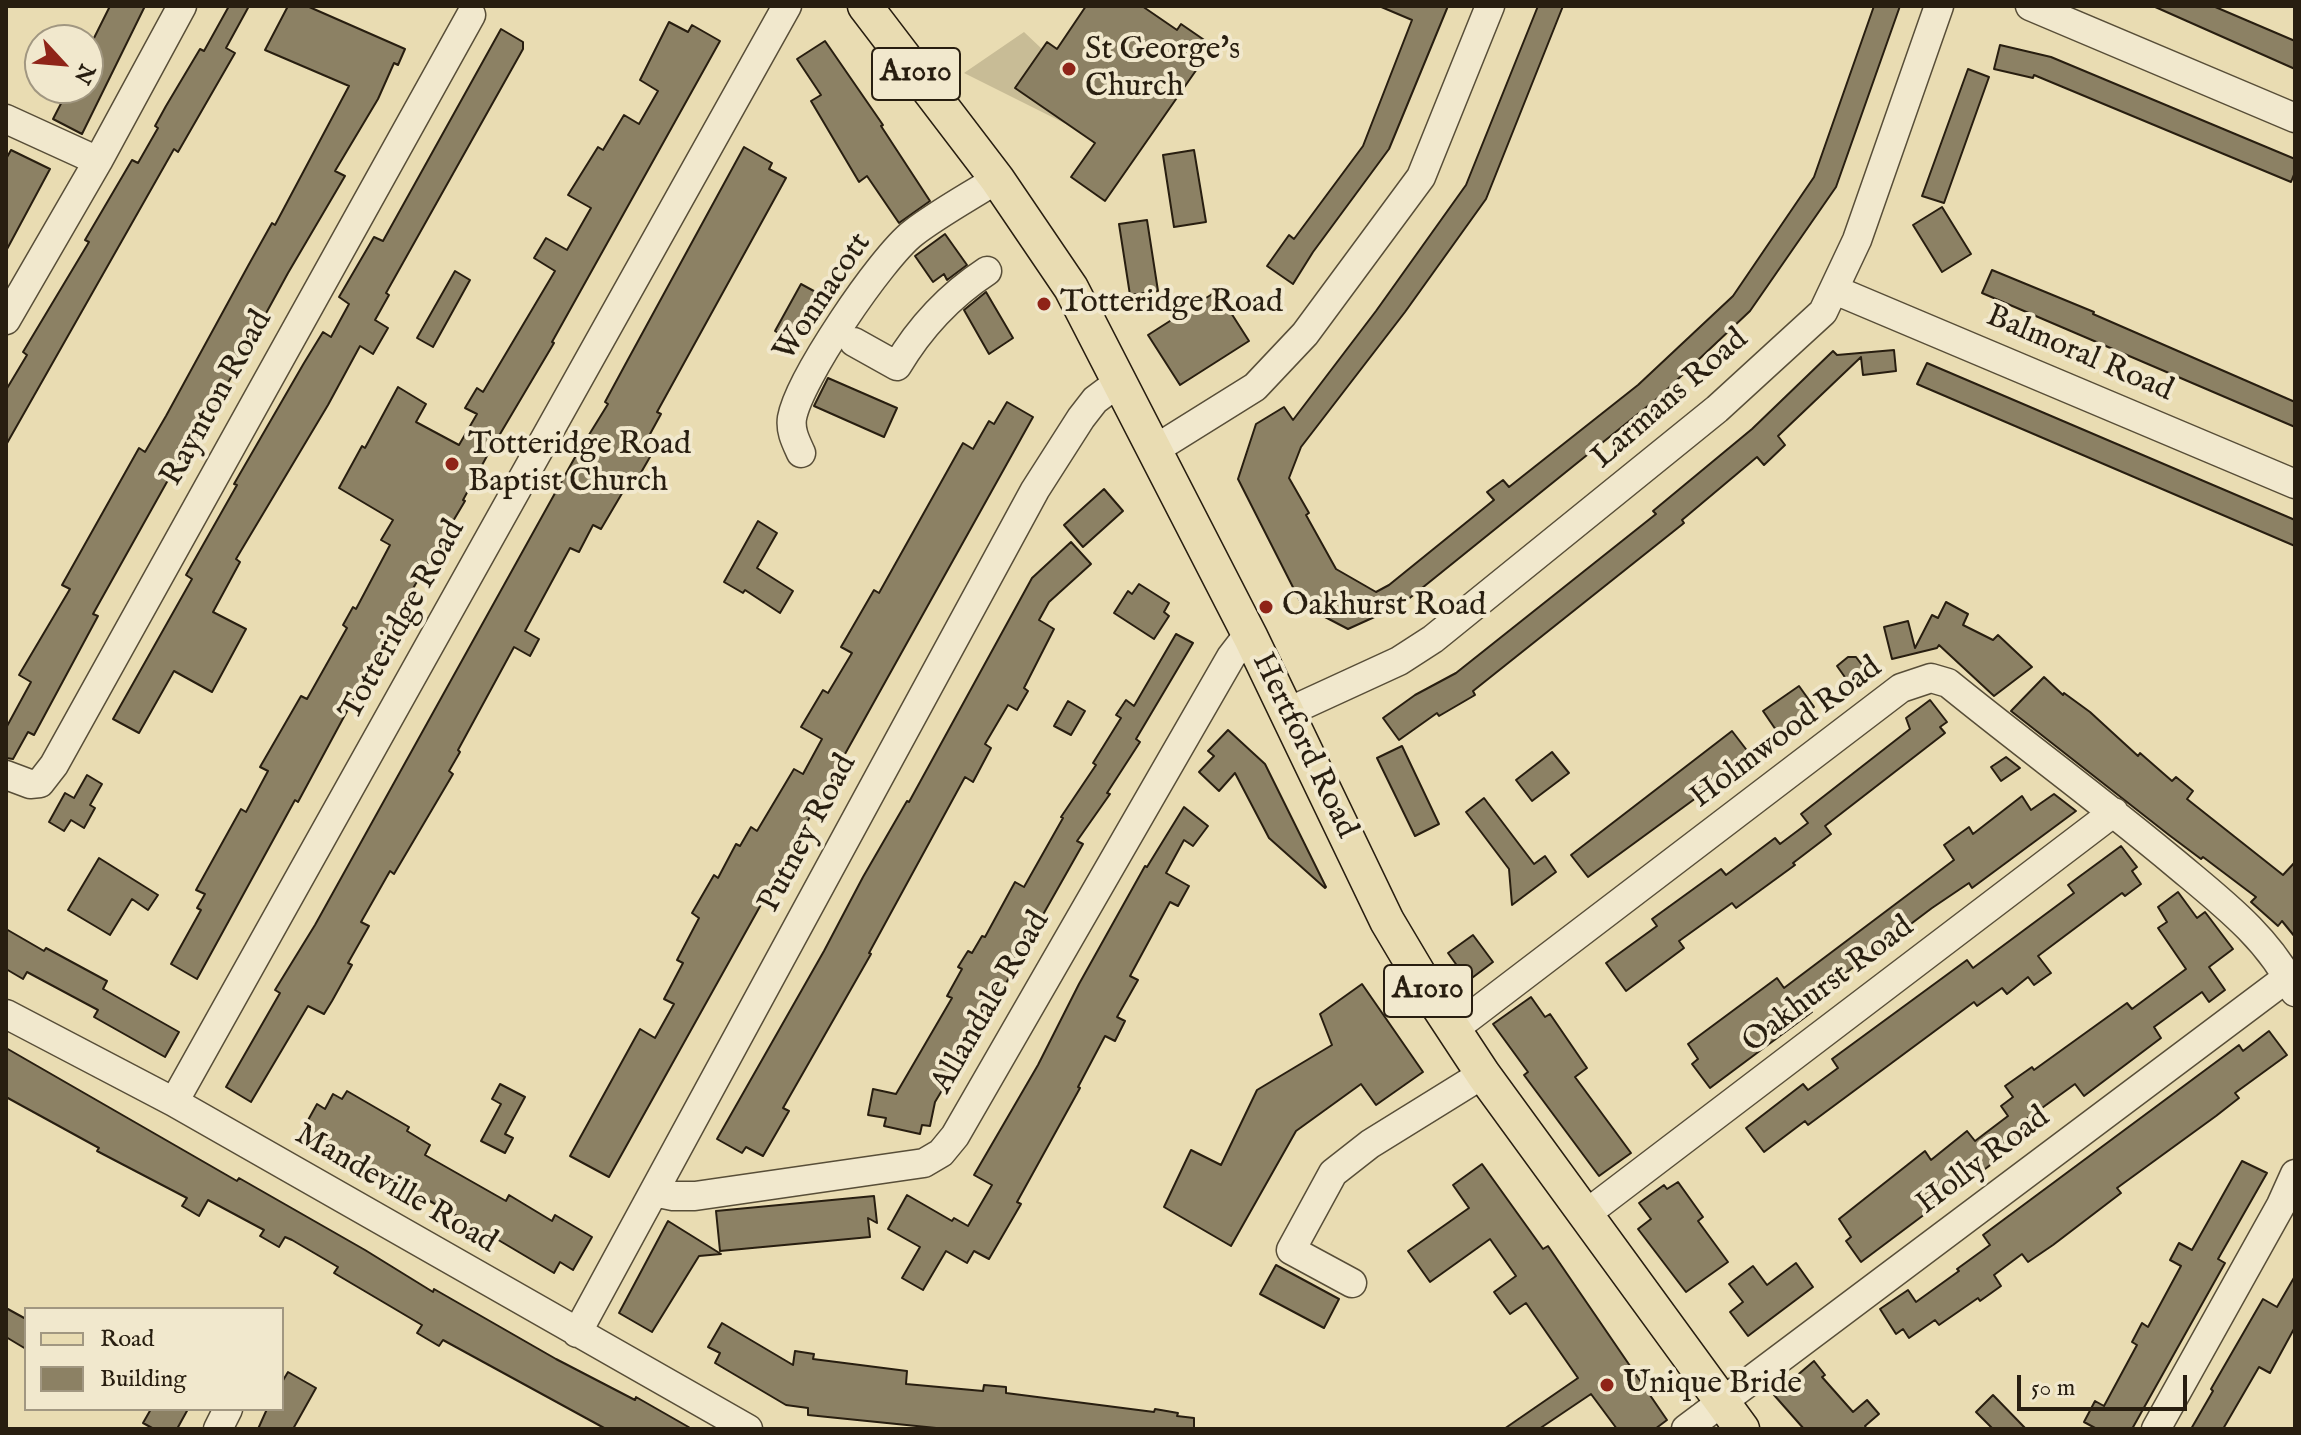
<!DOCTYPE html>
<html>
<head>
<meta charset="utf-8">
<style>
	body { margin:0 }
	#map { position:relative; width:2301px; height:1435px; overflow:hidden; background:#e9dcb2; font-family:"IM FELL English",serif }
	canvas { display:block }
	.frame { position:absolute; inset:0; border:8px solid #281e10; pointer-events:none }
	.legend { position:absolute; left:24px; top:1307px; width:260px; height:104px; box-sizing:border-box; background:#f1e8cd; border:2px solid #a19781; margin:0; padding:10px 14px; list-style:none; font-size:24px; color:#281e10 }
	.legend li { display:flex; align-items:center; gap:16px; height:40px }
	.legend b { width:40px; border:2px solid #a19781 }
	.north { position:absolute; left:24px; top:24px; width:80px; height:80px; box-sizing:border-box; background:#f1e8cd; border:2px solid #a19781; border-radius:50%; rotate:116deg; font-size:22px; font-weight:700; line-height:32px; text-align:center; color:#281e10 }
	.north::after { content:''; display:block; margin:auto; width:28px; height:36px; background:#8f2418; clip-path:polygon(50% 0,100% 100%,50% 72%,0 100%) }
	.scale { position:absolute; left:2017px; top:1375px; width:170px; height:36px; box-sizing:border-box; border:4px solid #281e10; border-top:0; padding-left:10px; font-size:24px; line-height:28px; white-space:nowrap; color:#281e10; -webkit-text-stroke:6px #f1e8cd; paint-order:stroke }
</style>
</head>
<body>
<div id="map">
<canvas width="2301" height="1435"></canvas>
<div class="frame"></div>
<ul class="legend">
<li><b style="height:10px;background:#e9dcb2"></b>Road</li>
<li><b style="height:22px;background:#8c8164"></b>Building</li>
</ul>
<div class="north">N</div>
<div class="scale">50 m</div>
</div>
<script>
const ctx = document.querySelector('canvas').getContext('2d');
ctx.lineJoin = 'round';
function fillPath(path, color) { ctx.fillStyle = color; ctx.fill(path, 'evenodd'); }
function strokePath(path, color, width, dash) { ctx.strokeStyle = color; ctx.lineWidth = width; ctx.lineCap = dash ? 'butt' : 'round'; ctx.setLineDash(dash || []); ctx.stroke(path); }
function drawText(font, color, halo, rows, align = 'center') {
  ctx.font = font + ' "IM FELL English",serif'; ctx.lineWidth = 8; ctx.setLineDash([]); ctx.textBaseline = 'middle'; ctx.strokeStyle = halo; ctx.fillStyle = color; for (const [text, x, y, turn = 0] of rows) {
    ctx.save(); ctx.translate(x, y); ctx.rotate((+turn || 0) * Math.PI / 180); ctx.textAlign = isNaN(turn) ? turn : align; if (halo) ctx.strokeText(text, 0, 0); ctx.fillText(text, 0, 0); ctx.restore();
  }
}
fillPath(new Path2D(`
	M1024,32l18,17 -27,39 55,38 -106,-53z`), '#c8bc96');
const building = new Path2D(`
	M110,6h35l-63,128 -29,-15 16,-31h19v-38z
	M229,6h20l-23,42 9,5 -57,99 -4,-3 -168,296v-55l21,-35 -4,-3 66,-110 -4,-2 47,-80 6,3 20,-35 -3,-2 11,-20 34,-57 4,2z
	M288,6h19l98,43 -7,16 -4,-2 -16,36 -43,72 10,5 -57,97 -101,185 -5,-3 -89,159 5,2 -64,119 -6,-3 -15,27 -7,-1v-30l25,-46 -12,-7 51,-86 -8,-4 77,-137 6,4 21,-36 82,-150 24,-43 3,2 74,-139 -84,-36z
	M1086,6h56l35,24 4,-6 32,22 -108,155 -34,-24 24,-34 -80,-55 32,-46 10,7z
	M1379,6h69l-59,143 -76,103 -20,32 -26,-18 22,-31 5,4 69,-93 49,-126z
	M1538,6h25l-77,193 -81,113 -104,135 -12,31 20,35 -3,2 30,54 40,23 13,-7 105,-85 -7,-8 16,-12 6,7 129,-102 95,-89 81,-119 60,-171h26l-64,181 -86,124 -91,86 -258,208 -53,24 -46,-24 -64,-126 18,-55 28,-17 9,13 83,-109 90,-126z
	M2153,6h60l82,35v28z
	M669,22l19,10 4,-7 28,16 -168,301 2,1 -67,113 -24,44 2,1 -50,84 -117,217 -3,-2 -98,179 -26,-15 30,-54 -4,-2 8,-14 -9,-4 45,-81 5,3 22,-41 -8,-4 41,-71 6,3 40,-71 -4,-3 10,-18 3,2 34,-64 -9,-5 12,-20 -54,-32 23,-42 3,2 33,-61 28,17 -10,18 43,23 18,-31 -12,-6 12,-20 6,4 72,-121 -21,-13 12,-20 21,12 24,-42 -23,-13 30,-48 5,3 21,-35 15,9 19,-33 -18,-11z
	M501,29l22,13v7l-137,244 3,2 -14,25 13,8 -15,26 -13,-8 -32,59 -92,154 4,3 -27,50 33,17 -34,63 -38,-21 -35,62 -26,-14 79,-140 -6,-4 51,-90 -3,-1 70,-121 19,-31 8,5 18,-33 -10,-7 35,-60 9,4z
	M825,41l58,84 -2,1 49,75 -31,22 -32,-47 -8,6 -48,-81 10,-6 -24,-36z
	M2000,45l51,12 244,102v13l-4,10 -257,-107 -1,3 -39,-9z
	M1968,69l21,8 -45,126 -22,-7z
	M744,147l28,16 -3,6 17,9 -129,234 4,2 -17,31 10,5 -15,26 -5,-3 -33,56 -8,-4 -14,27 -9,-4 -45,83 14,8 -9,17 -16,-9 -56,103 2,2 -11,19 4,3 -59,100 -4,-3 -29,51 8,4 -21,37 4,2 -20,36 -8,13 -16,-8 -57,96 -25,-15 54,-94 -5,-3 40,-65 259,-466 34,-55 -3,-2 20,-37z
	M11,150l39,19 -44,82v-92z
	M1194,150l12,72 -32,5 -11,-72z
	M1942,207l29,47 -29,18 -29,-47z
	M1147,220l11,71 -28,4 -11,-71z
	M945,234l22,31 -20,15 -3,-6 -11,8 -18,-26z
	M1992,270l102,42 -1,2 202,88v25l-313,-134z
	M455,271l15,9 -37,67 -16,-9z
	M801,284l22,12 -28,47 -20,-12z
	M1217,291l32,50 -69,44 -32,-50z
	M986,292l27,46 -24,16 -25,-44z
	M1894,350l2,21 -33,4 -2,-18 -83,79 7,9 -21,20 -7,-8 -75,63 2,3 -211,168 2,4 -36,21 -2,-3 -38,27 -16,-22 32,-23 41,-22 200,-159 -3,-3 99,-82 81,-78 4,4z
	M1927,363l368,157v26l-378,-162z
	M828,378l69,30 -13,29 -70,-31z
	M1007,402l26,15 -424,760 -39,-21 70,-127 15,9 19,-34 -10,-5 19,-36 -6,-3 22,-42 -7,-5 22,-38 4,3 18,-34 4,2 11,-19 6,4 37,-62 9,5 19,-35 -21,-12 22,-37 5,3 24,-40 -11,-6 33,-57 5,3 84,-150 10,6 16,-28 5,3z
	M1104,489l19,22 -40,36 -19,-22z
	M758,521l19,12 -20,35 36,23 -13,22 -35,-23 -2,3 -19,-11z
	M1071,542l20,22 -42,38 -10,18 15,9 -30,59 4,3 -11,19 -9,-5 -23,39 6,4 -18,34 -8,-5 -96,176 2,1 -88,154 6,3 -26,45 -17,-9 -4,6 -25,-14 107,-188 39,-74 44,-76 2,1 123,-224z
	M1139,584l30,19 -5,9 5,4 -15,23 -40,-26 14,-22 4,3z
	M1946,602l22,12 -5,11 30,15 5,-5 34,32 -38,29 -55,-51 -2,3 -45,11 -8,-32 24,-6 7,27 17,-33 6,3z
	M1176,634l17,9 -57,96 4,3 -33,51 3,1 -33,47 6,3 -64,113 2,1 -86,144 -5,24 -8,-1 -2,9 -36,-8 2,-8 -18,-3 5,-26 23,5 56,-96 -5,-2 15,-27 -4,-2 10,-16 4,2 10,-17 3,1 30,-55 9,5 39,-69 -2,-1 35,-52 -3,-2 28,-45 -5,-3 10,-15 8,6z
	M1848,657h8l15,20 -17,13 -17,-24z
	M2044,677l19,18 1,-2 26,19 48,44 2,-3 32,28 4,-4 17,14 -6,8 96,76 12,-13v75l-13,-16 -4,5 -27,-24 5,-5 -53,-40 -2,2 -32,-24 -158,-124z
	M1799,686l15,21 -36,26 -15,-22z
	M1930,700l17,22 -7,5 5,6 -120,93 6,8 -38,29 2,2 -59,43 -4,-5 -53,38 5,7 -58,43 -20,-28 51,-37 -5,-7 69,-50 5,6 49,-37 5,6 28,-21 -7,-9 109,-85 -4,-11z
	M1068,701l17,10 -14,24 -17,-9z
	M1228,730l37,34 61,123 -1,1 -56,-50 -34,-65 -16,18 -20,-19 15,-16 -6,-5z
	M1732,731l20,26 -164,120 -17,-22z
	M1402,746l37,78 -24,12 -38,-78z
	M1552,752l17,21 -37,28 -16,-21z
	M2006,757l14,11 -19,13 -10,-14z
	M87,775l15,9 -12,21 5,3 -11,20 -13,-8 -7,11 -15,-9 16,-29 9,5z
	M2054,794l22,17 -104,77 -3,-5 -37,25 -126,95 6,9 -102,76 -18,-24 6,-5 -10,-15 89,-66 7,10 170,-128 -10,-15 25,-18 4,7 49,-38 9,14z
	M1484,798l50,66 11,-8 11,16 -44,33 -3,-36 -43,-57z
	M1184,807l24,19 -15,20 -9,-6 -18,33 23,13 -11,20 -8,-4 -40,74 8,4 -21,37 8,4 -10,20 -10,-5 -27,51 2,1 -63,114 4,2 -32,55 -15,-8 -7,12 -21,-12 -23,39 -21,-12 18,-31 -32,-18 19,-34 45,26 2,-3 14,8 24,-41 -18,-10 64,-110 41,-81 66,-118 2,1z
	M2121,846l16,21 -5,4 9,13 -16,12 -3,-3 -84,63 13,17 -17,12 -6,-8 -21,17 -5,-6 -25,18 -3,-4 -166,123 -3,-4 -41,31 -18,-24 57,-44 5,6 30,-22 -6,-9 135,-99 6,8 101,-75 -6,-8z
	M99,858l59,37 -10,15 -16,-11 -22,36 -42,-25z
	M2178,892l19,26 8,-6 28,37 -24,18 16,23 -16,12 -7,-10 -48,35 7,11 -77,58 -9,-12 -51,37 9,12 -172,129 -15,-21 5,-4 -12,-18 86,-68 6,9 36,-29 8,10 33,-25 -7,-10 12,-9 -8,-11 27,-19 2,3 93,-67 5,6 54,-40 -28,-41 9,-6 -9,-15z
	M6,929l38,22 2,-3 61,33 -4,8 76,43 -14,25 -71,-40 4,-7 -71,-38 -4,7 -17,-10z
	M1473,935l20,27 -25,19 -20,-28z
	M1362,984l61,88 -47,33 -15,-21 -65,47 -65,115 -67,-39 27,-57 30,15 36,-75 75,-45 -12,-31z
	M1531,997l14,20 5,-3 37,54 -12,9 56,76 -32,23 -75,-101 4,-3 -35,-48z
	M2269,1031l18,24 -52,38 4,5 -23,18 -99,72 4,5 -68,52 -25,17 -6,-8 -28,21 7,11 -21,15 -2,-3 -39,27 -4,-5 -26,18 -6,-9 -7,5 -16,-25 28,-19 8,12 43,-31 -2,-2 33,-24 -7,-10 256,-190 4,6z
	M6,1048l231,133 2,-3 126,72 68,42 1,-3 122,70 79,41 1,-3 56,32h-86l-163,-89 -4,6 -22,-13 5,-8 -88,-52 4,-6 -46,-27 -7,-3 -6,10 -19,-11 4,-6 -56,-30 -9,16 -17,-10 5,-8 -90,-47 2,-3 -93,-51z
	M500,1084l25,13 -20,37 8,4 -8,15 -24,-12 20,-37 -9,-5z
	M347,1091l62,36 -2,4 23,14 -5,10 81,46 3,-6 43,26 3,-6 37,22 -19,33 -13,-8 -6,11 -86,-51 -166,-91 15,-27 8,5 8,-15 9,5z
	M2242,1161l25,12 -49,86 7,4 -93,166h-35l-13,-7 11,-21 9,5 33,-61 -5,-3 10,-19 6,4 33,-61 -11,-6 9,-17 13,7z
	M1482,1164l61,85 5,-3 119,174 -12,9h-38l-26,-35 -52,35h-35l74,-51 -52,-75 -16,11 -16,-22 22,-16 -26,-37 -60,43 -22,-31 61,-43 -16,-23z
	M1678,1182l25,35 -5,4 30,41 -42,30 -48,-63 13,-10 -12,-16 25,-18 3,4z
	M874,1196l3,27 -9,-5 2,19 -150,14 -4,-40z
	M668,1221l53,33 -22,2 -47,76 -33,-19z
	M1796,1263l17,24 -65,49 -18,-24 13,-10 -14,-18 24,-18 14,19z
	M1276,1265l63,34 -15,29 -64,-34z
	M2295,1276v51l-25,46 -11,-6 -36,62h-32l22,-38 -2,-2 52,-90 14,8z
	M6,1308l20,11v30l-20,-12z
	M722,1323l71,42 2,-14 19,3 -1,5 94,12 -1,13 77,7 1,-6 22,2v6l148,19 1,-3 23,4 -1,3 17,2v11h-248l-138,-14v-7l-22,-3 -71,-42 5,-10 -12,-6z
	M1814,1361l11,14 -3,2 31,35 14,-12 12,14 -14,12 2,3h-63l-30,-34z
	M288,1372l28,16 -23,41h-35l9,-20h15v-27z
	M1993,1395l33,34h-33l-17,-17z
	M151,1409h37l-11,20h-23l-11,-6z`);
fillPath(building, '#8c8164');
strokePath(building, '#281e10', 2);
const minor = new Path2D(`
	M2030,6l265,112
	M6,119l92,42
	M1835,290l460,194
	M6,320l92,-159 84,-155
	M854,342l43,24c23,-39 52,-70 90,-95
	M1154,450l101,-63 50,-53 116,-157 69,-171
	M801,453c-5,-11 -11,-22 -9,-35 7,-39 89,-160 121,-185 26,-20 56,-36 84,-54
	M1288,712l111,-51 34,-22 284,-230 106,-97 34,-72 82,-234
	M6,775l24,9 10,-1 14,-18 417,-750
	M6,1014l168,88 574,327
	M1454,1029l447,-341 30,-10 17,5c75,61 153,118 227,180 44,37 95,75 120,129
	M174,1102l613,-1096
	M654,1192l19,4h22l229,-33 17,-10 14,-17 276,-479 10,-13 10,-6
	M1586,1214l528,-402
	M1352,1283l-61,-33 42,-77 37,-29 113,-70
	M577,1333l458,-843 46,-72 14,-18 24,-18
	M218,1429l10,-20
	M1686,1429l602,-452
	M2156,1429l125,-224 14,-31`);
const major = new Path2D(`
	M865,6l132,173 74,109 180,350 136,283 44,74 52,79 259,355`);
strokePath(minor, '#584e38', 31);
strokePath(major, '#281e10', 37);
strokePath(minor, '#f1e8cd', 28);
strokePath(major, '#e9dcb2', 34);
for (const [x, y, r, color] of [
	[1069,69,8,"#8f2418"],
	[1044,304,8,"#8f2418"],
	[452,464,8,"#8f2418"],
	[1266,607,8,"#8f2418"],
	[1607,1385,8,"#8f2418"]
]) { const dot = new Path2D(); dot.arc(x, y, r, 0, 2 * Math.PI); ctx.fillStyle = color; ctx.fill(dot); strokePath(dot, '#f1e8cd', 3); }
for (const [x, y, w] of [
	[916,74,88],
	[1428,991,88]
]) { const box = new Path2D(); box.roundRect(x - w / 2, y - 26, w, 52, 6); ctx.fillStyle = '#f1e8cd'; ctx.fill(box); strokePath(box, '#281e10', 2); }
drawText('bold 30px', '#281e10', null, [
	["A1010",916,74],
	["A1010",1428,991]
]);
drawText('32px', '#281e10', '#f1e8cd', [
	["St George's",1085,51],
	["Church",1085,88],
	["Totteridge Road",1060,304],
	["Totteridge Road",468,446],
	["Baptist Church",468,483],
	["Oakhurst Road",1282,607],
	["Unique Bride",1623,1385]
], 'left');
drawText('32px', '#281e10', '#f1e8cd', [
	["Wonnacott",824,298,-56],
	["Balmoral Road",2079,355,23],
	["Raynton Road",218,399,-61],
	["Larmans Road",1671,400,-41],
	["Totteridge Road",404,621,-61],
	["Holmwood Road",1787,734,-37],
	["Hertford Road",1303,746,64],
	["Putney Road",809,834,-62],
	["Oakhurst Road",1829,986,-37],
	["Allandale Road",992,1003,-60],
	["Holly Road",1984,1162,-37],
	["Mandeville Road",395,1190,30]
]);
</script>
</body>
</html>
